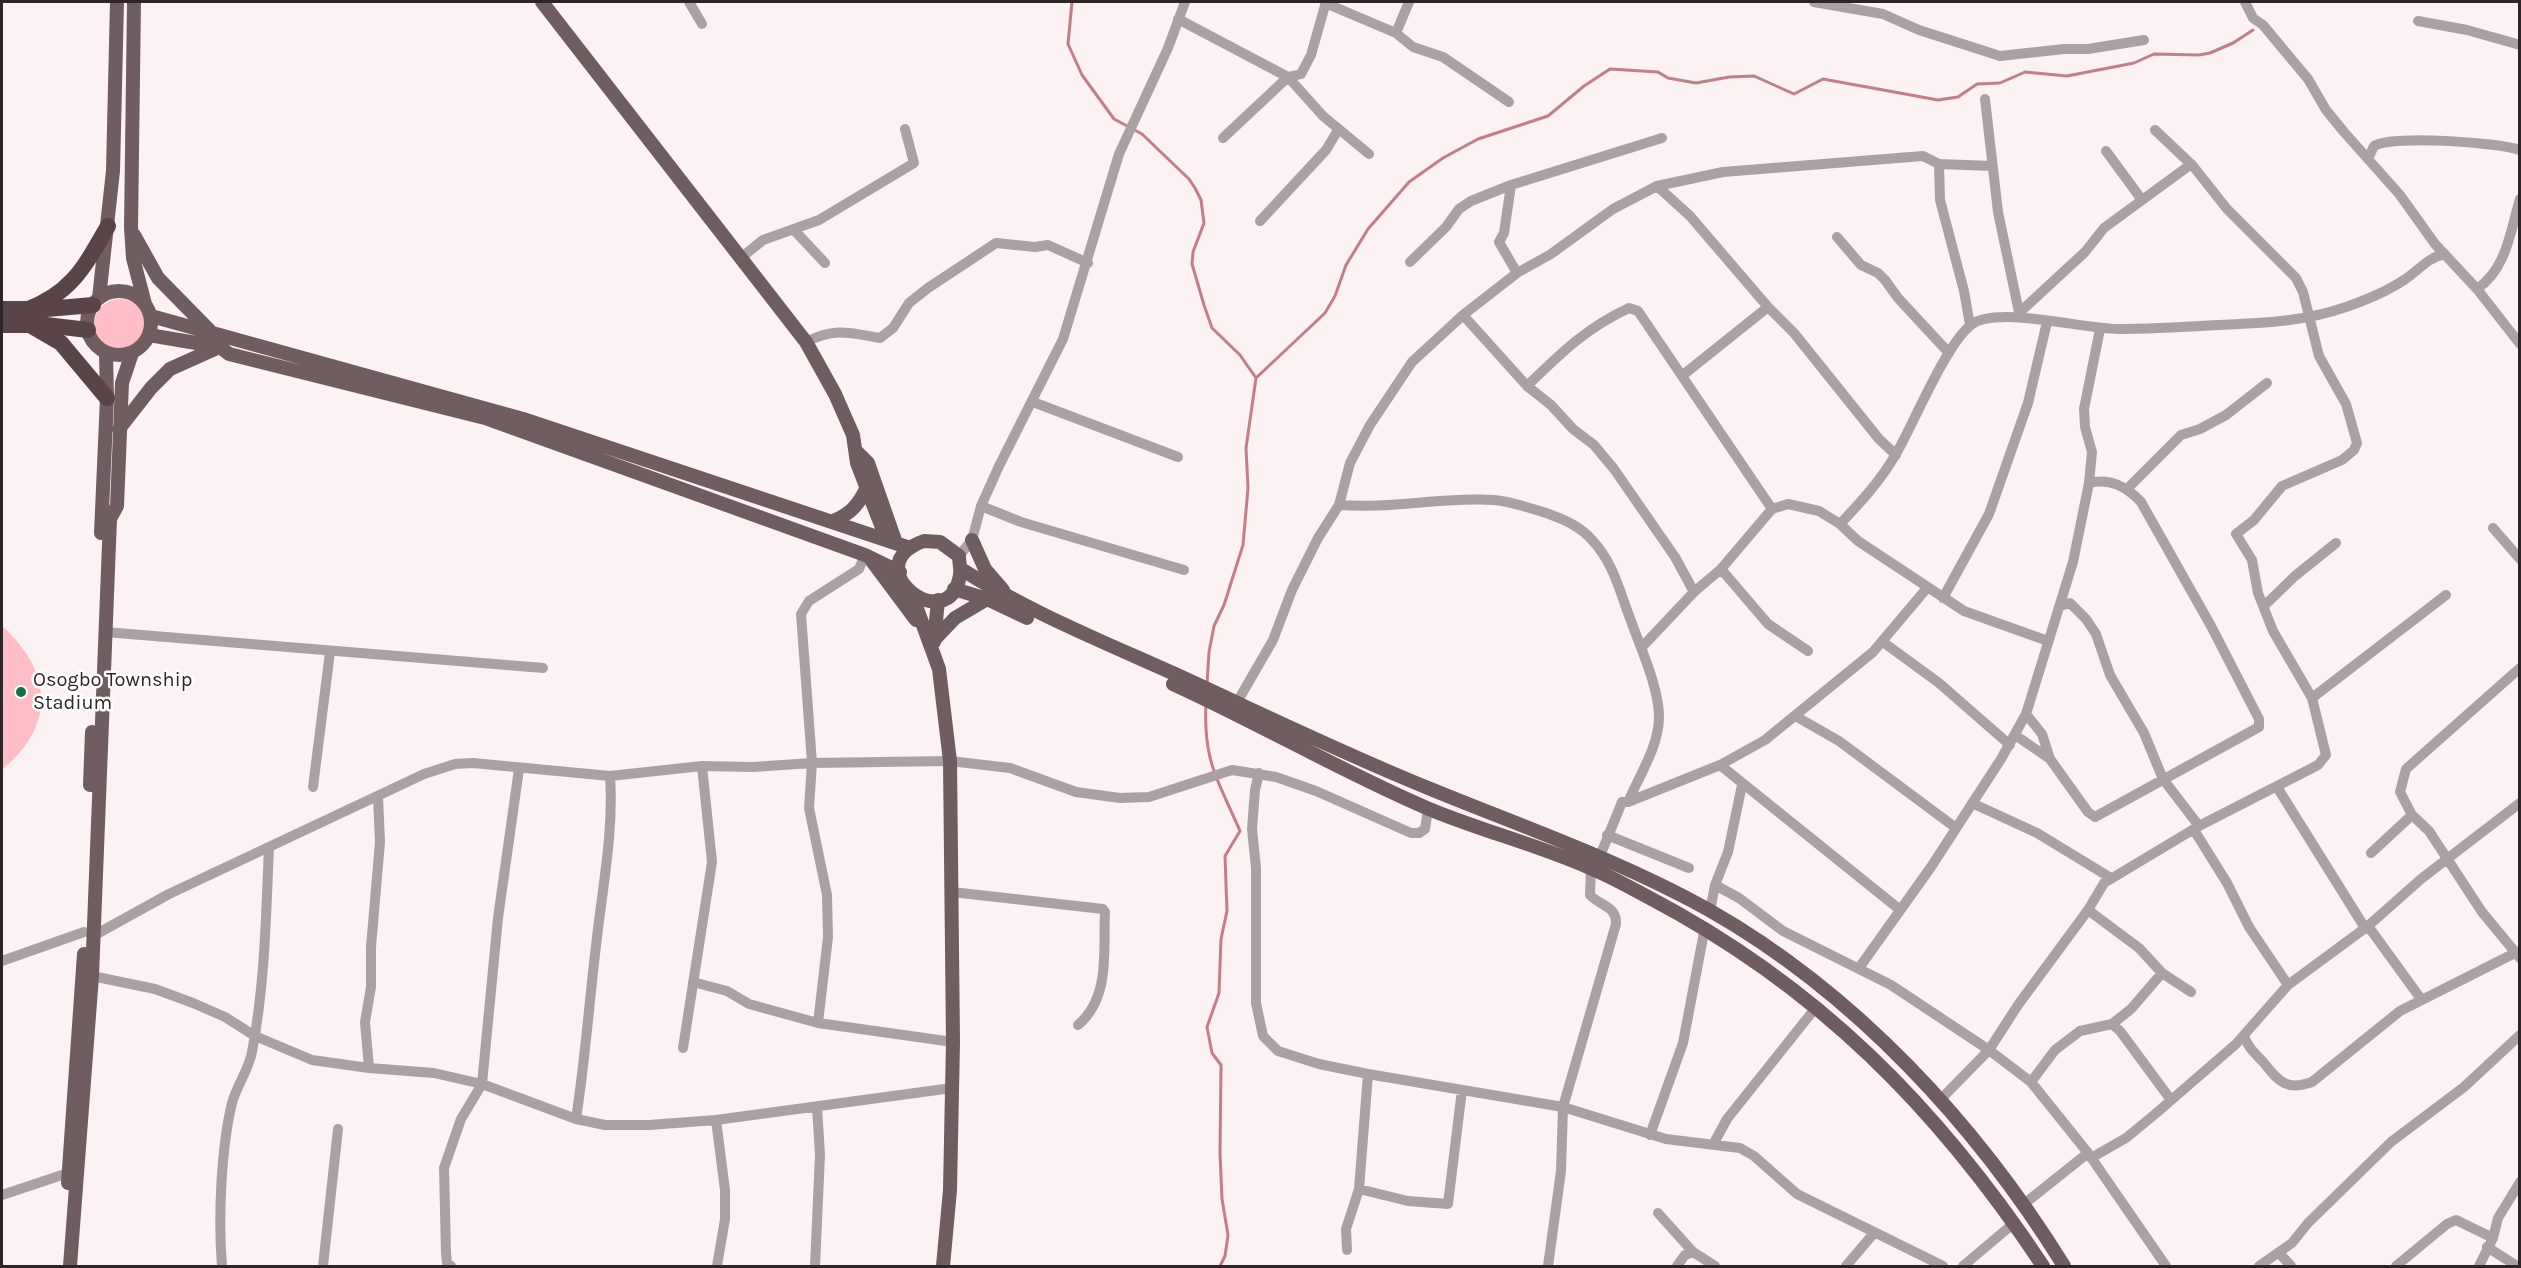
<!DOCTYPE html>
<html>
<head>
<meta charset="utf-8">
<style>
	body { margin:0 }
	#map { position:relative; width:2521px; height:1268px; overflow:hidden; background:#fcf1f3; font-family:Karla,sans-serif }
	canvas { display:block }
	.frame { position:absolute; inset:0; border:3px solid #2f2527; pointer-events:none }
</style>
</head>
<body>
<div id="map">
<canvas width="2521" height="1268"></canvas>
<div class="frame"></div>
</div>
<script>
const ctx = document.querySelector('canvas').getContext('2d');
ctx.lineJoin = 'round';
function fillPath(path, color) { ctx.fillStyle = color; ctx.fill(path, 'evenodd'); }
function strokePath(path, color, width, dash) { ctx.strokeStyle = color; ctx.lineWidth = width; ctx.lineCap = dash ? 'butt' : 'round'; ctx.setLineDash(dash || []); ctx.stroke(path); }
function drawText(font, color, halo, rows, align = 'center') {
  ctx.font = font + ' Karla,sans-serif'; ctx.lineWidth = 5; ctx.setLineDash([]); ctx.textBaseline = 'middle'; ctx.strokeStyle = halo; ctx.fillStyle = color; for (const [text, x, y, turn = 0] of rows) {
    ctx.save(); ctx.translate(x, y); ctx.rotate((+turn || 0) * Math.PI / 180); ctx.textAlign = isNaN(turn) ? turn : align; if (halo) ctx.strokeText(text, 0, 0); ctx.fillText(text, 0, 0); ctx.restore();
  }
}
fillPath(new Path2D(`
	M94 325a26 26 0 1 1 52 0a26 26 0 1 1-52 0Z
	M2,626c51,46 54,99 0,144z`), '#ffbdc7');
strokePath(new Path2D(`
	M1072,2l-4,42 14,31 32,44 28,15 47,45 6,9 6,12 3,23 -11,29 -1,12 12,41 8,23 28,27 16,23 -10,70 2,40 -5,57 -19,60 -10,21 -5,26 -2,32
	M1256,378l69,-65 10,-17 11,-31 22,-36 41,-47 34,-24 35,-19 70,-23 36,-30 26,-17 48,3 10,6 28,5 33,-6 25,-1 40,18 29,-15 115,21 20,-3 19,-13 23,-1 25,-11 42,4 67,-13 20,-9 45,1 11,-2 23,-10 20,-13
	M1206,703c-3,59 12,77 34,128l-15,25 2,55 -6,28 -2,54 -12,34 5,26 9,12 -1,88 2,46 6,36 -3,21 -5,10`), '#c27f8a', 3);
strokePath(new Path2D(`
	M689,2l13,22
	M1814,2l69,12 36,16 81,26 64,-7h24l56,-9
	M2245,2l8,16 10,7 45,54 18,31 18,22 56,63 35,49 42,45 43,55
	M1325,3l71,30 17,14 30,10 66,45
	M1178,19l110,58 35,39 46,38
	M2418,21l49,9 53,15
	M1396,33l13,-31
	M1985,99l13,113 22,105
	M1223,138l65,-61 13,-3 10,-19 15,-53
	M2106,151l36,49
	M2368,159l6,-13c18,-11 123,-4 146,4
	M1939,164l1,36 24,91 6,34
	M1511,185l-7,48 -5,9 18,31
	M1657,186l33,30 78,91 26,26 85,106 17,16
	M1260,221l66,-71 12,-20
	M794,230l31,33
	M1837,237l24,28 17,8 7,7 13,18 51,55
	M742,257l21,-17 56,-20 95,-57 -9,-34
	M1410,262l36,-35 13,-18 12,-8 40,-16 151,-47
	M2477,289c30,-21 33,-57 43,-90
	M2019,313l66,-61 19,-24 86,-63
	M1463,315l64,71 24,19 22,24 21,16 20,24 61,88 19,35
	M806,342c30,-15 44,-9 74,-4l13,-10 16,-25 19,-15 68,-45 39,4 13,-2 40,18
	M1683,375l85,-68
	M1527,386c34,-33 59,-58 102,-78l9,3 134,198
	M1033,402l145,55
	M2128,488l53,-53 19,-6 26,-14 41,-32
	M1339,505c52,4 102,-8 154,-5 18,1 36,8 53,13 17,6 34,13 46,27 22,23 28,53 39,81 10,28 28,67 28,96 0,29 -20,59 -31,85
	M981,506l40,16 163,48
	M1840,524c21,-22 41,-44 56,-70 18,-31 50,-110 75,-129 25,-20 112,4 147,4 33,0 66,-2 99,-4 46,-2 86,-3 129,-18 20,-7 40,-15 58,-27 14,-9 24,-23 41,-26
	M2493,528l27,31
	M959,556l13,-16 9,-34 18,-40 64,-127 56,-185 49,-106 17,-46
	M1721,569l47,55 40,27
	M1943,598l46,-84 39,-111 19,-81
	M2060,606l10,-3 16,16 10,15 14,41 34,58 19,46 36,47
	M2264,606l31,-30 41,-33
	M105,632l438,36
	M1883,642l56,41 71,62
	M1642,647l52,-55 27,-23 51,-60 16,-5 31,7 21,13 18,17 106,70 84,30
	M2520,668l-114,101 -6,23 12,23 17,16 53,81 38,46
	M2312,698l134,-103
	M1236,704l37,-64 19,-50 26,-52 21,-33 11,-42 20,-38 42,-63 51,-47 54,-42 34,-19 62,-45 44,-23 66,-14 200,-16 16,8 53,2
	M2026,714l16,20 8,25 38,53 7,5 164,-90v-8l-48,-93 -70,-124c-15,-16 -31,-24 -52,-19
	M1797,717l42,24 117,87
	M2015,735l35,24
	M1720,765l179,144
	M1259,773l-4,17 -3,39 4,39v135l7,33 15,15 41,13 49,10 195,33 103,32 74,9 14,8 43,38 146,72
	M313,787l17,-135
	M2277,787l88,141
	M1972,803l65,30 74,45
	M2194,830l33,53 22,44 39,58
	M1607,835l82,33
	M2371,853l41,-38
	M1600,856l22,-54h6l92,-37 45,-25 108,-88 54,-64
	M1715,885l24,13 44,33 108,54 98,65 42,32 57,71 78,113
	M952,892l151,17 2,3c-2,38 6,85 -27,113
	M2088,910l51,38 23,25 29,19
	M1710,911l5,-26 13,-33 14,-67
	M2368,926l53,73
	M93,936l76,-42 255,-120 31,-10 18,-1 137,13 92,-10 51,1 59,-4 138,-2 60,7 66,24 44,6 29,-1 83,-27 44,7 40,14 95,42h8l6,-4 3,-20
	M2,961l82,-29
	M1859,968l72,-101 70,-108 25,-45 47,-152 16,-79 3,-31 -7,-25 -1,-18 16,-80
	M92,976l63,13 38,14 32,14 30,19 57,24 57,8 65,5 48,11 94,35 29,6h44l67,-5 236,-32
	M693,982l34,9 22,13 69,19 135,19
	M818,1023l10,-86 -1,-42 -18,-87 3,-45 -11,-149 8,-13 50,-32 6,-14
	M2112,1024l8,7 51,69
	M2244,1036c4,12 12,18 20,27 15,19 23,28 48,19l88,-71 115,-58
	M683,1048l29,-186 -10,-96
	M369,1068l-4,-46 6,-35v-40l9,-105 -2,-45
	M2031,1082l24,-32 25,-19 32,-7 19,-15 31,-36
	M1940,1100l49,-50 29,-45 70,-95 16,-27 95,-57 119,-61 8,-10 -14,-57 -39,-67 -15,-38 -6,-33 -16,-26 18,-14 28,-34 60,-26 12,-10 3,-7 -11,-39 -27,-48 -16,-64 -7,-14 -69,-69 -34,-43 -38,-36
	M576,1119c9,-58 13,-115 20,-173 6,-56 18,-114 14,-170
	M716,1120l9,70v29l-8,47
	M1650,1135l33,-92 22,-116
	M1714,1143l13,-24 90,-113
	M2091,1158l35,-20 28,-23 82,-71 52,-59 80,-59 53,-47 99,-76
	M1359,1189l49,12 40,3 14,-114
	M2,1195l66,-22
	M2024,1204l64,-51
	M1658,1213l35,39 22,14
	M2487,1247l30,19
	M1347,1250l-1,-21 13,-40 9,-115
	M2280,1254l11,12
	M222,1266c-4,-47 -1,-117 10,-163 5,-18 17,-34 20,-51 13,-68 14,-137 17,-205
	M323,1266l15,-137
	M451,1266l-4,-3 -1,-10 -2,-85 17,-49 21,-35 16,-166 21,-149
	M815,1266l5,-111 -3,-48
	M1548,1266l13,-95 2,-64 53,-183c1,-18 -16,-18 -26,-29l1,-27
	M1677,1266l8,-11 8,-3
	M1846,1266l28,-33
	M1963,1266l51,-43
	M2259,1266l33,-23 16,-20 83,-81 73,-55 56,-52
	M2396,1266l51,-42 9,-4 37,18
	M2479,1266l14,-28 5,-20 22,-36`), '#aca1a2', 10);
strokePath(new Path2D(`
	M134,2l-3,225 2,31 12,46
	M542,2l264,340 29,52 18,41 4,28 29,75
	M134,235l24,43 53,54
	M87 323a32 32 0 1 1 64 0a32 32 0 1 1-64 0Z
	M99,298l14,-127 4,-169
	M151,316l372,103 387,129
	M149,335l71,12 9,7 256,64 380,137 35,17
	M119,429l32,-41 19,-19 49,-22
	M857,452l11,11 28,80
	M833,521c18,-7 26,-17 34,-34
	M101,533l6,-135 -1,-45
	M972,540l13,29 18,21
	M924,541l16,1 19,14c0,6 2,13 1,19 -11,66 -107,-9 -36,-34z
	M872,561l44,59
	M961,569c68,43 143,73 216,106 85,39 169,80 256,115 93,38 188,71 276,120 146,83 267,214 355,356
	M954,589l33,10 40,19
	M912,595l27,74 11,92 3,281 -3,148 -7,76
	M935,639l20,-21 32,-19
	M934,642l4,-42
	M1173,684c86,39 169,88 256,125 53,22 109,36 161,59 20,8 39,19 58,29 170,89 290,211 395,369
	M90,785l2,-53
	M68,1183l16,-229
	M70,1266l22,-290 18,-457 7,-13 5,-123 10,-30`), '#6f5d5f', 14);
strokePath(new Path2D(`
	M2,309h45l46,-4
	M26,310c46,-17 59,-44 82,-84
	M2,325h44l42,5
	M30,325l31,18 46,55`), '#594548', 16);
for (const [x, y, r, color] of [
	[21,692,6,"#117248"]
]) { const dot = new Path2D(); dot.arc(x, y, r, 0, 2 * Math.PI); ctx.fillStyle = color; ctx.fill(dot); strokePath(dot, '#fff', 2); }
drawText('20px', '#2f2527', '#fff', [
	["Osogbo Township",33,680],
	["Stadium",33,703]
], 'left');
</script>
</body>
</html>
